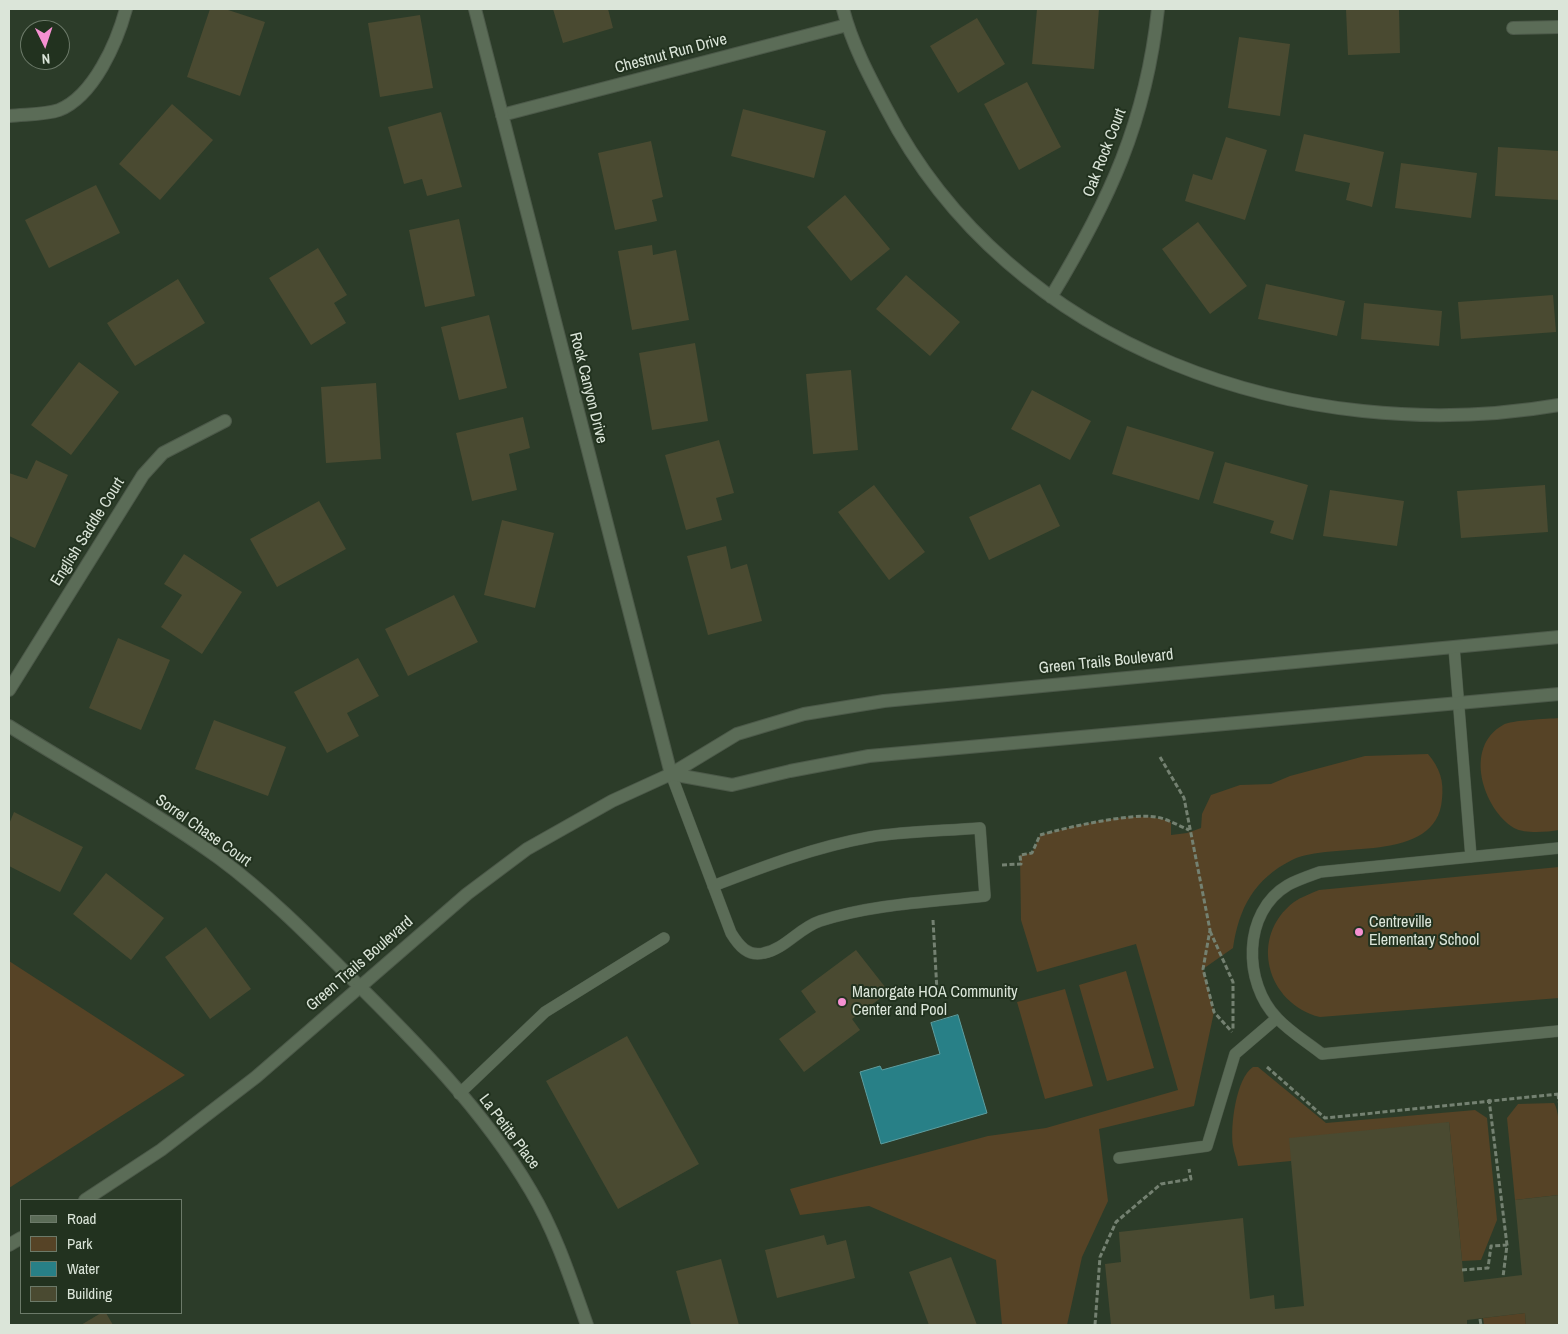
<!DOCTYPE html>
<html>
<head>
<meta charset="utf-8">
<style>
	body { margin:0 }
	#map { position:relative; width:1568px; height:1334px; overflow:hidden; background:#2c3c29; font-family:"Archivo Narrow",sans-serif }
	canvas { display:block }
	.frame { position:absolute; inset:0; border:10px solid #dbe5d9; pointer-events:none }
	.legend { position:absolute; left:20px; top:1199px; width:162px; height:115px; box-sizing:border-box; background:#22321f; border:1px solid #6c7a69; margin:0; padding:6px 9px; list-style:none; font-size:15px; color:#dbe5d9 }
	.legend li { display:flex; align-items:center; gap:10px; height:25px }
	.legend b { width:25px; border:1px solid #6c7a69 }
	.north { position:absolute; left:20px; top:20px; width:50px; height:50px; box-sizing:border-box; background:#22321f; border:1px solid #6c7a69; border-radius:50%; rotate:176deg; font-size:14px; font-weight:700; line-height:20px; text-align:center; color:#dbe5d9 }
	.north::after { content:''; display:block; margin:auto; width:18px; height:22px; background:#f590d1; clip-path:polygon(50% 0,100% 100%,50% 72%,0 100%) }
</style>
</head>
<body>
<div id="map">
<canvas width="1568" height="1334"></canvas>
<div class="frame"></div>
<ul class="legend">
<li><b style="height:6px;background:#5b6c57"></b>Road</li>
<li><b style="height:14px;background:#564326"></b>Park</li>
<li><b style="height:14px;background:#288087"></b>Water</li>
<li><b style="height:14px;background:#4a4a31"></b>Building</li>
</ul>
<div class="north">N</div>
</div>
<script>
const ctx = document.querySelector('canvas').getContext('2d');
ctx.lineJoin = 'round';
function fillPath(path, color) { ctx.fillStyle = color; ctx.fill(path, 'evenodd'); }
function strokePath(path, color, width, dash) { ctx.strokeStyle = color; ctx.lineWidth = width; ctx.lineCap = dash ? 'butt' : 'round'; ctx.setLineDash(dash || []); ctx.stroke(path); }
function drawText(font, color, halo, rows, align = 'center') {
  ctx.font = font + ' "Archivo Narrow",sans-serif'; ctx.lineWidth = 4; ctx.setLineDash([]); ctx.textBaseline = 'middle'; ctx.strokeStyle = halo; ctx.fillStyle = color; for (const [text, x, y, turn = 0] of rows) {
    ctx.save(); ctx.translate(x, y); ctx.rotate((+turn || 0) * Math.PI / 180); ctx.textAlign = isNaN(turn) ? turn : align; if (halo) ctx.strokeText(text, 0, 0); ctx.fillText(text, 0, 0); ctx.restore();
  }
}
fillPath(new Path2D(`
	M1559,718v112c-12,2 -34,4 -45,-2 -31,-19 -51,-81 -11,-103 8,-5 44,-6 56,-7z
	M1428,754c12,14 16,27 14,45 -5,67 -111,41 -150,61 -38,19 -53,48 -59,88l-30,21 11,43 -20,94 -95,23 9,72 -26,56 -15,68h-65l-6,-65 -127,-54 -69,9 -10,-26 198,-53 58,-8 132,-38 -42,-146 -99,28 -16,-52 -1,-65 12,-2 8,-18c40,-9 93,-27 131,-13v13l16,-2 14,-5 1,-14 9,-19 29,-10 31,-1 19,-8 75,-20z
	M1559,867v131l-239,19c-53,-13 -72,-80 -26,-115 7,-5 16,-8 25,-12z
	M9,961l176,114 -176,113z
	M1126,971l28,97 -47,13 -28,-96z
	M1065,989l28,97 -48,13 -28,-97z
	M1253,1067h5l68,56 149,-13 12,8 10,102 -16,40 -19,1 -13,-139 -158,39 -53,5c-1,-7 -4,-13 -5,-20 -3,-19 3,-68 20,-79z
	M1554,1103c9,13 5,74 5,92l-44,5 -8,-82 11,-14z
	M1525,1313l1,12h-42l-1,-7z`), '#564326');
const water = new Path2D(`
	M958,1015l29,98 -106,31 -21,-72 20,-6 2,4 58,-16 -9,-31z`);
fillPath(water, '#288087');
strokePath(water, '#5e9ea0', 1);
fillPath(new Path2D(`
	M210,9h15l40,13 -25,74 -53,-19z
	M553,9h55l5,19 -50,15z
	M1037,9h62l-5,60 -62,-5z
	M1346,9h53l1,44 -52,2z
	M420,15l13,73 -53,9 -12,-74z
	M977,18l28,46 -47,29 -28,-47z
	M1239,37l51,7 -10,72 -52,-8z
	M1027,82l34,65 -42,23 -35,-66z
	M172,104l41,36 -53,60 -41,-36z
	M743,109l83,22 -12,47 -83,-22z
	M441,112l21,75 -35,9 -5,-17 -18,5 -16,-57z
	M1304,134l80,18 -12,55 -26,-7 4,-17 -55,-12z
	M1226,137l41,13 -22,70 -60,-19 8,-27 19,6z
	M651,141l12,56 -11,3 5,21 -42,9 -17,-77z
	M1498,147l61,4v49l-64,-4z
	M1401,163l76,10 -6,45 -76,-10z
	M96,185l24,48 -71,35 -24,-48z
	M845,195l45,54 -39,32 -44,-54z
	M459,219l16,77 -50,11 -16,-77z
	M1198,222l49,64 -37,28 -48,-65z
	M652,245l1,10 23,-5 13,70 -57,10 -14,-79z
	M318,248l29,47 -13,8 12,20 -35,22 -42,-67z
	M906,275l54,47 -30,34 -54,-47z
	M178,279l27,44 -70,43 -28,-43z
	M1266,284l79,17 -8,35 -79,-17z
	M1553,295l3,37 -95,7 -3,-37z
	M1364,303l78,8 -3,35 -78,-7z
	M489,315l18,73 -48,12 -18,-73z
	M695,343l13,78 -56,9 -13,-77z
	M79,362l40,30 -48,63 -40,-30z
	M851,370l7,80 -45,4 -7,-80z
	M376,383l5,76 -55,4 -5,-76z
	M1032,390l59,31 -21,39 -59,-31z
	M523,417l7,31 -21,6 8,36 -45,11 -16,-68z
	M1127,426l87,26 -15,48 -87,-26z
	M719,440l15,53 -18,5 6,22 -36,10 -21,-75z
	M36,460l32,15 -33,73 -26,-12v-63l18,6z
	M1225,462l83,23 -15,55 -23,-7 4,-12 -61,-18z
	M1040,484l20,42 -71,34 -20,-43z
	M874,485l51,67 -36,28 -51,-68z
	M1545,485l3,47 -87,6 -4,-47z
	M1330,490l74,11 -7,45 -74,-10z
	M319,501l27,48 -69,38 -27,-48z
	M502,520l52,13 -19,75 -51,-13z
	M726,546l5,23 16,-5 15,57 -54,14 -21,-79z
	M184,554l58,38 -40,62 -41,-27 21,-32 -18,-11z
	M454,595l24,47 -70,34 -23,-47z
	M118,638l52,22 -29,70 -52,-22z
	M358,658l21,38 -32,17 12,23 -32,17 -33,-61z
	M214,720l72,27 -18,49 -73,-27z
	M14,812l69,35 -23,45 -51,-26v-42z
	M106,873l58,45 -33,42 -58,-46z
	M206,927l45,62 -41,30 -45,-62z
	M856,950l33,42 -37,27 8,11 -56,42 -25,-33 37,-27 -15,-21z
	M627,1036l72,128 -81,45 -72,-128z
	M1449,1122l15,160 58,-7 -7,-75 44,-5v130h-33l-1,-12 -58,7v5h-356l-6,-61 16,-2 -2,-30 124,-14 7,81 24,-4 1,14 29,-3 -15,-168z
	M824,1235l3,10 19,-5 9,38 -78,20 -12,-48z
	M951,1257l26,68h-48l-20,-53z
	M721,1259l18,66h-48l-15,-54z
	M101,1313h5l7,12h-32z`), '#4a4a31');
const service = new Path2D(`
	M1454,647l17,210
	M671,774l60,159c8,13 17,24 33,20 21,-4 35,-25 56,-32 53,-17 110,-19 165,-25l-5,-68c-36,3 -74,3 -110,9 -55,10 -105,29 -157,49
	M1559,848l-239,24c-11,4 -23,8 -32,13 -46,27 -45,98 -11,133 13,14 30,24 45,36l237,-23
	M459,1094l86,-82 119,-74
	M1119,1158l88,-12 28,-92 42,-36`);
const minor = new Path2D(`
	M843,9c9,35 26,67 43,99 124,241 416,341 673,297
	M1513,28l46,-1
	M502,115l345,-90
	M9,116c15,-2 36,-1 50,-6 35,-14 58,-68 67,-101
	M1051,297c58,-96 95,-175 107,-288
	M9,690l134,-215 20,-22 62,-32
	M9,726c70,44 143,84 210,132 46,34 87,75 127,115 67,66 137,136 185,218 25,42 40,89 56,134`);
const tertiary = new Path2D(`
	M475,9l196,765
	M671,774l61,11 58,-14 79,-15 690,-62
	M85,1200l76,-50 95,-73 211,-183 60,-45 85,-48 59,-27 66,-40 67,-20 80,-13 675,-64
	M9,1245l12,-7`);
strokePath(service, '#4c5949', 12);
strokePath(minor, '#4c5949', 14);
strokePath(tertiary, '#4c5949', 14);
strokePath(new Path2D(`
	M1160,757l24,41 26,132 -7,39 11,43 18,20
	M1002,865l19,-1 -1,-9 12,-2 8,-18c28,-8 90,-22 116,-18 12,2 23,9 33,13
	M933,920l4,71
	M1210,931l23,51v47
	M1267,1067l58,51 234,-24
	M1558,1094l1,8
	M1489,1099l18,146 -4,32
	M1462,1270l26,-2 3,-22 16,-1
	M1480,1319l1,6
	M1095,1325l5,-68 16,-35 45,-38 30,-5 -2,-10`), '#748171', 3, [5, 2.5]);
strokePath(service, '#5b6c57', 11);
strokePath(minor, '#5b6c57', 12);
strokePath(tertiary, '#5b6c57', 12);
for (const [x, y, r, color] of [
	[1359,932,5,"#f590d1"],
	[842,1002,5,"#f590d1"]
]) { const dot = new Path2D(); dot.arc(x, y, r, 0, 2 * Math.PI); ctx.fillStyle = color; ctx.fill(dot); strokePath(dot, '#22321f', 2); }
drawText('16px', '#dbe5d9', '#22321f', [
	["Chestnut Run Drive",671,54,-15],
	["Oak Rock Court",1105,153,-69],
	["Rock Canyon Drive",588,388,76],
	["English Saddle Court",88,532,-58],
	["Green Trails Boulevard",1106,662,-6],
	["Sorrel Chase Court",203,831,35],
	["Green Trails Boulevard",360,964,-41],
	["La Petite Place",509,1132,53]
]);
drawText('16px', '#dbe5d9', '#22321f', [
	["Centreville",1369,923],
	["Elementary School",1369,941],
	["Manorgate HOA Community",852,993],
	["Center and Pool",852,1011]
], 'left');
</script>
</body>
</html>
